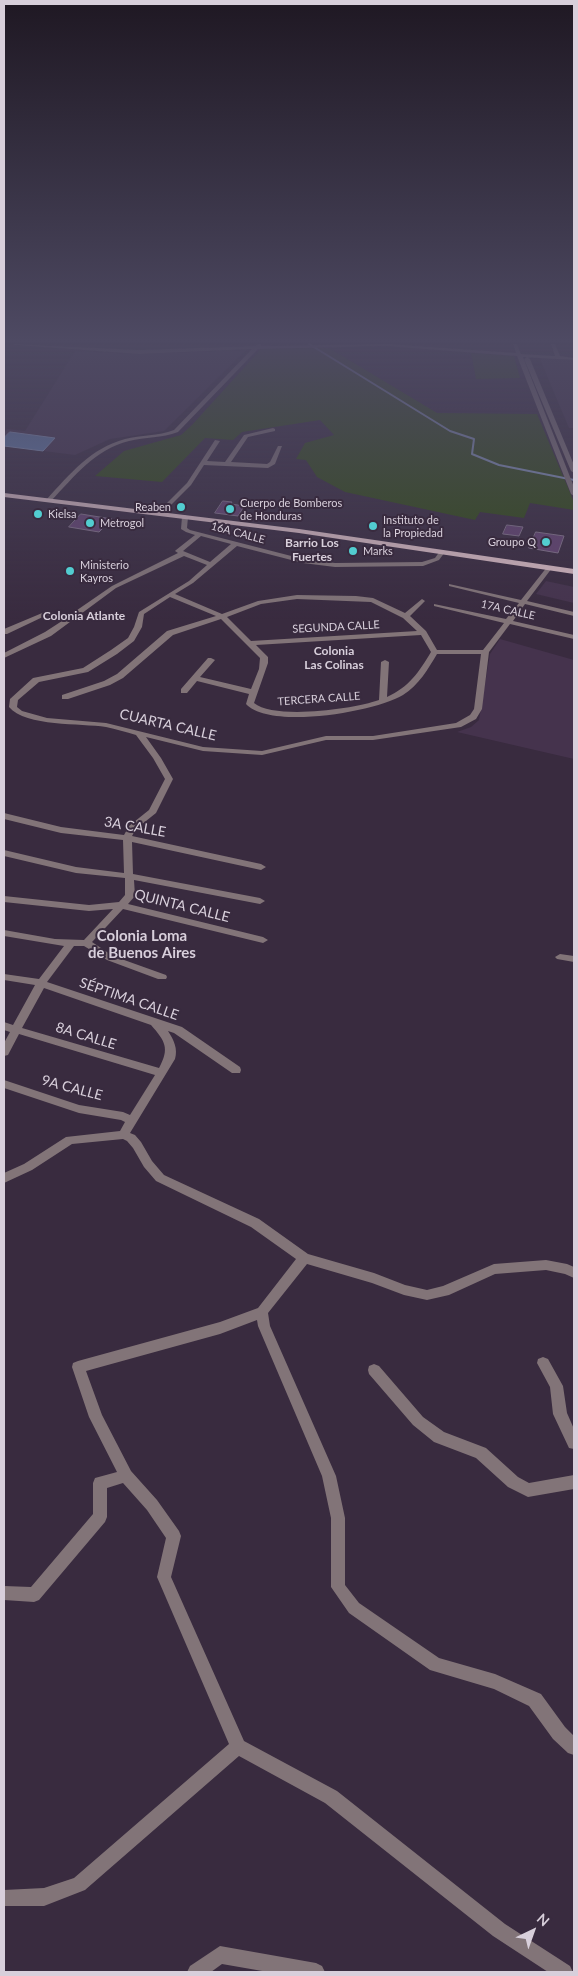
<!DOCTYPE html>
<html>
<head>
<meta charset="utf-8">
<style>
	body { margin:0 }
	#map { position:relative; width:578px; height:1976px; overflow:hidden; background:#392b3f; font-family:Lato,sans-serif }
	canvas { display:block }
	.frame { position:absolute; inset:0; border:5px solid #d8cfdb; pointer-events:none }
	.north { position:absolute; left:508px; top:1906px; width:50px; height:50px; -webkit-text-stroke:4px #392b3f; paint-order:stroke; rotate:42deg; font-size:14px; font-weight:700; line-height:20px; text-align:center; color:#d8cfdb }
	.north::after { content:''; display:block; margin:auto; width:18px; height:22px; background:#d8cfdb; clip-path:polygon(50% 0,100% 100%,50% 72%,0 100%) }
</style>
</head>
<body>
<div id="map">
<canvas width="578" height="1976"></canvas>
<div class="frame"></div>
<div class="north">N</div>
</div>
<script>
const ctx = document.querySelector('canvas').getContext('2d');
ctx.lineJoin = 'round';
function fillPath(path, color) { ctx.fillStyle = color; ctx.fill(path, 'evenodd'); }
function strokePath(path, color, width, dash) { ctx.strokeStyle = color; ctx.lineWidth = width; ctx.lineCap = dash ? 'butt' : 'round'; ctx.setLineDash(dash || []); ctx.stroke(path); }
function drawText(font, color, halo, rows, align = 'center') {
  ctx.font = font + ' Lato,sans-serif'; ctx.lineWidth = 4; ctx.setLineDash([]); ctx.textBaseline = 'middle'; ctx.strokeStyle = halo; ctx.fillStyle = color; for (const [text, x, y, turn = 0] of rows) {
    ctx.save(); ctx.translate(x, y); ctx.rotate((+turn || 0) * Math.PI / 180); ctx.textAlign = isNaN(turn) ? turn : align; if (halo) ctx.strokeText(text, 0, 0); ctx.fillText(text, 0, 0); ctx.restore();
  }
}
fillPath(new Path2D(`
	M246,350l-82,81 -54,8 -35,16 -71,-9v-13l3,-4 18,2 50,-80 60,3z
	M539,357l35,3v68h-5z
	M546,581l28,6v16l-38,-9z
	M500,639l74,21v99l-117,-27 14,-5 8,-7 11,-66z`), '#45334d');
fillPath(new Path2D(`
	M329,348l108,65 100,1 37,88v8l-44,-7 -6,15 -44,-6 -5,8 -130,-28 -28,-15 -11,-17 -10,-1 9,-16 29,-8 -14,-15 -78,12 -9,8 -28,-2 -43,44 -67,-6 29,-25 57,-16 11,-10 69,-76z
	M471,353l43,3 6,22 -44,1z`), '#324917');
const water = new Path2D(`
	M10,432l45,6 -12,13 -39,-5v-8z`);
fillPath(water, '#637eae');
strokePath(water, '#8696bc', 1);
strokePath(new Path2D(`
	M309,344l141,87 24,8 -2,15 27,11 75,15`), '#8696bc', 2);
const building = new Path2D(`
	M223,501l9,1 -1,2 13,2 -6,10 -23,-3z
	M81,514l31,5 -13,13 -30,-5z
	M507,525l16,2 -4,9 -16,-2z
	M536,532l28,4 -6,17 -29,-5z`);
fillPath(building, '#61426e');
strokePath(building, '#817188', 1);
fillPath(new Path2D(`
	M13,344l126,6 116,-4 3,-2h3v2l128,-2 127,9 -3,-9h4l4,10 34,2 -4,-12h4l5,12 14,2v2l-51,-3 51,130v9l-3,-2 -54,-138 -132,-10 -127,3 -80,83c-16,6 -33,5 -49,9 -34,8 -55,36 -78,60h-4v-2c23,-25 44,-51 78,-60 16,-4 33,-3 49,-9l78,-81 -113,5 -124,-9z
	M527,357l3,2 44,106v8l-3,-2 -47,-112z
	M273,428l2,1v2l-27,6 -17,25 36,2 3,-2 8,-16h4l-7,18 -7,4 -64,-3 -13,20 -30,30h-4v-2l30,-30 28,-43 5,1 -13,20 18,1 19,-27z
	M185,515l3,2 -1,11 3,2 113,29 32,4 87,-1 13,-4 5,-7 5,1 -6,8 -16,6 -88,1 -32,-4 -66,-17 -44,37 -18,11 47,20 36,-13 39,-6 59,1 17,2 32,15 17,-14 3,2 -15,15 16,15 11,19h46l21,-27 -70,-17v-2l72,15 13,-16 -70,-17v-2l72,16 26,-33 2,-1 3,2 -25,33 47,11v4l-49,-12 -12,17 61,14v4l-64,-15 -21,28 -7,57 -6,10 -15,8 -88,13h-47l-64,15 -59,-4 -57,-14 15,21 12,21 -17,34 -20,16 -4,7 129,28 5,3 -5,3 -129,-28 1,32 127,24 5,3 -5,3 -126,-24 1,16 -7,8 135,33 5,3 -5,3 -140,-34 -31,33 21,14 53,19 1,2 -1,2h-8l-51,-19 -23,-14h-10l-27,36 135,45 58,40 1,3 -1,3h-8l-58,-40 -6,-2c6,9 10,18 7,28l-45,74 5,2 6,7 11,19 12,14 95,44 49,35 66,19 31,12 22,5 16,-4 51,-22 52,-4 21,4 7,3v11l-9,-4 -19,-4 -51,4 -46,21 -22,5 -23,-5 -32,-12 -65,-19 -39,49 2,13 66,150 9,42v67l14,18 80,55 56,16 46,20 24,33 9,9v19l-6,-2 -15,-14 -24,-33 -35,-17 -64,-19 -81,-57 -18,-26v-69l-9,-42 -64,-150 -1,-6 -37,14 -134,37 16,44 29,56 26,29 22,31 2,5 -10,41 73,164 93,50 168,133 65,42 3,6h-25l-55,-36 -168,-133 -86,-47 -154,134 -41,16h-40v-16l40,-2 30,-10 155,-134 -72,-167 9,-39 -19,-28 -24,-27 -16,5v29l-2,5 -66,78 -5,2 -30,-2v-14l27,1 62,-73v-31l2,-5 22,-6 -28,-55 -17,-50 1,-4 5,-2 142,-39 38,-14 38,-49 -45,-32 -95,-46 -12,-14 -11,-19 -6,-7 -4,-2 -51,5 -40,26 -28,13v-10l20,-9 42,-27 54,-6 5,-9 -4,-2 -42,-7 -75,-25v-8l75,25 44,7 7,3 25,-40 -136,-41 -11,21 -4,1v-13l6,-11 -6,-2v-8l9,3 22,-40 -31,-5v-6l35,5 25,-33 -60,-10v-6l51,9 29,1 29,-31 -24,2 -85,-9v-6l85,9 30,-3 6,-7v-17l-49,-5 -72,-17v-6l72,17 48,6 -1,-33 -62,-7 -57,-14v-6l57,14 63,8 5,-9 20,-16 16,-31 -12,-21 -17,-23c-10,-3 -20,-6 -30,-8 -25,-4 -80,0 -97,-20l1,-8 23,-21 50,-10 28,-18 17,-12 6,-11 5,-15 50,-31 18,-16 -23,-9 -68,32 -65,48 -47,22v-5l41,-21 17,-11 -15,-6 -40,19h-3v-5l43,-18 20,6 45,-31 66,-33 -3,-2 1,-1 19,-15 -9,-3 -5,-3 1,-12zM201,536l30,8 -21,18 -27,-11zM170,597l46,19 -49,15 -50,43 -13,7 -42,14v4h6l42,-14 13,-7 50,-43 48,-16 39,39 -1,11 -8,20 -51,-12 15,-17 -4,-2h-3l-27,31v4h6l10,-12 52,13 -3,10c24,26 129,8 157,-9 16,-10 25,-26 34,-41h44l-7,55 -4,6 -14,8 -83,13h-47l-64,15 -59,-4 -97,-24 -59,-5 -25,-7 -5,-4 1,-7 21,-18 49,-10 29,-18 17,-13 8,-14 2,-13zM297,599l74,3 32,16 14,13 -166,10 -24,-24 34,-13zM421,635l10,17c-12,20 -22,35 -44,45l2,-35 -4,-2 -4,2 -2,38c-25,9 -104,20 -125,3l14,-40v-6l-12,-12zM44,988l107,37c14,16 19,23 8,43l-137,-40z
	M560,954l14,2v6l-17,-3 -2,-2z
	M543,1357l5,2 15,27 4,27 7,16v20l-5,-1 -16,-34 -3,-27 -13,-24 1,-4z
	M374,1364l5,2 44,51 21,15 42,16 32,29 11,6 45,-8v14l-46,8 -20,-10 -32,-29 -42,-16 -21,-17 -44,-51 -1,-4 1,-4z
	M220,1946l96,17 6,3 3,6h-57l-46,-8 -11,8h-24l3,-6z`), '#827478');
fillPath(new Path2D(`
	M4,493l295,36 275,40v5l-275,-41 -295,-36z`), '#d3b7be');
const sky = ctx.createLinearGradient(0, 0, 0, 620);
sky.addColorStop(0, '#1f1823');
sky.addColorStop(0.55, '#4e4a63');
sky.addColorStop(1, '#4e4a6300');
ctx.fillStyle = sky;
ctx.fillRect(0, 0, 578, 620);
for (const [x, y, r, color] of [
	[181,507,5,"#52cdd0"],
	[230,509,5,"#52cdd0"],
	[38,514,5,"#52cdd0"],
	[90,523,5,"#52cdd0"],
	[373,526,5,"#52cdd0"],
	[546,542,5,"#52cdd0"],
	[353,551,5,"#52cdd0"],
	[70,571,5,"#52cdd0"]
]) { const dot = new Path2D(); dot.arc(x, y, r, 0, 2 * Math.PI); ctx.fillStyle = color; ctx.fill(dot); strokePath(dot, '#392b3f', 2); }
drawText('11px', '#d8cfdb', '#392b3f', [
	["Cuerpo de Bomberos",240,503],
	["de Honduras",240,516],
	["Reaben",171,507,"right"],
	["Kielsa",48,514],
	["Instituto de",383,520],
	["la Propiedad",383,533],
	["Metrogol",100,523],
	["Groupo Q",536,542,"right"],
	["Marks",363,551],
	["Ministerio",80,565],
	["Kayros",80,578]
], 'left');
drawText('11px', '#d8cfdb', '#392b3f', [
	["16A CALLE",238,533,15],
	["17A CALLE",508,610,13],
	["SEGUNDA CALLE",336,627,-3],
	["TERCERA CALLE",319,699,-4]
]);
drawText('bold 12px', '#d8cfdb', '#392b3f', [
	["Barrio Los",312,543],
	["Fuertes",312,557],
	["Colonia Atlante",84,616],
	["Colonia",334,651],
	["Las Colinas",334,665]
]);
drawText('14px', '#d8cfdb', '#392b3f', [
	["CUARTA CALLE",168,725,13],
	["3A CALLE",135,827,10],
	["QUINTA CALLE",182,906,14],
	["SÉPTIMA CALLE",129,999,19],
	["8A CALLE",86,1036,17],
	["9A CALLE",72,1088,15]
]);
drawText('bold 15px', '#d8cfdb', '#392b3f', [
	["Colonia Loma",142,936],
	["de Buenos Aires",142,953]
]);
</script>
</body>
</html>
